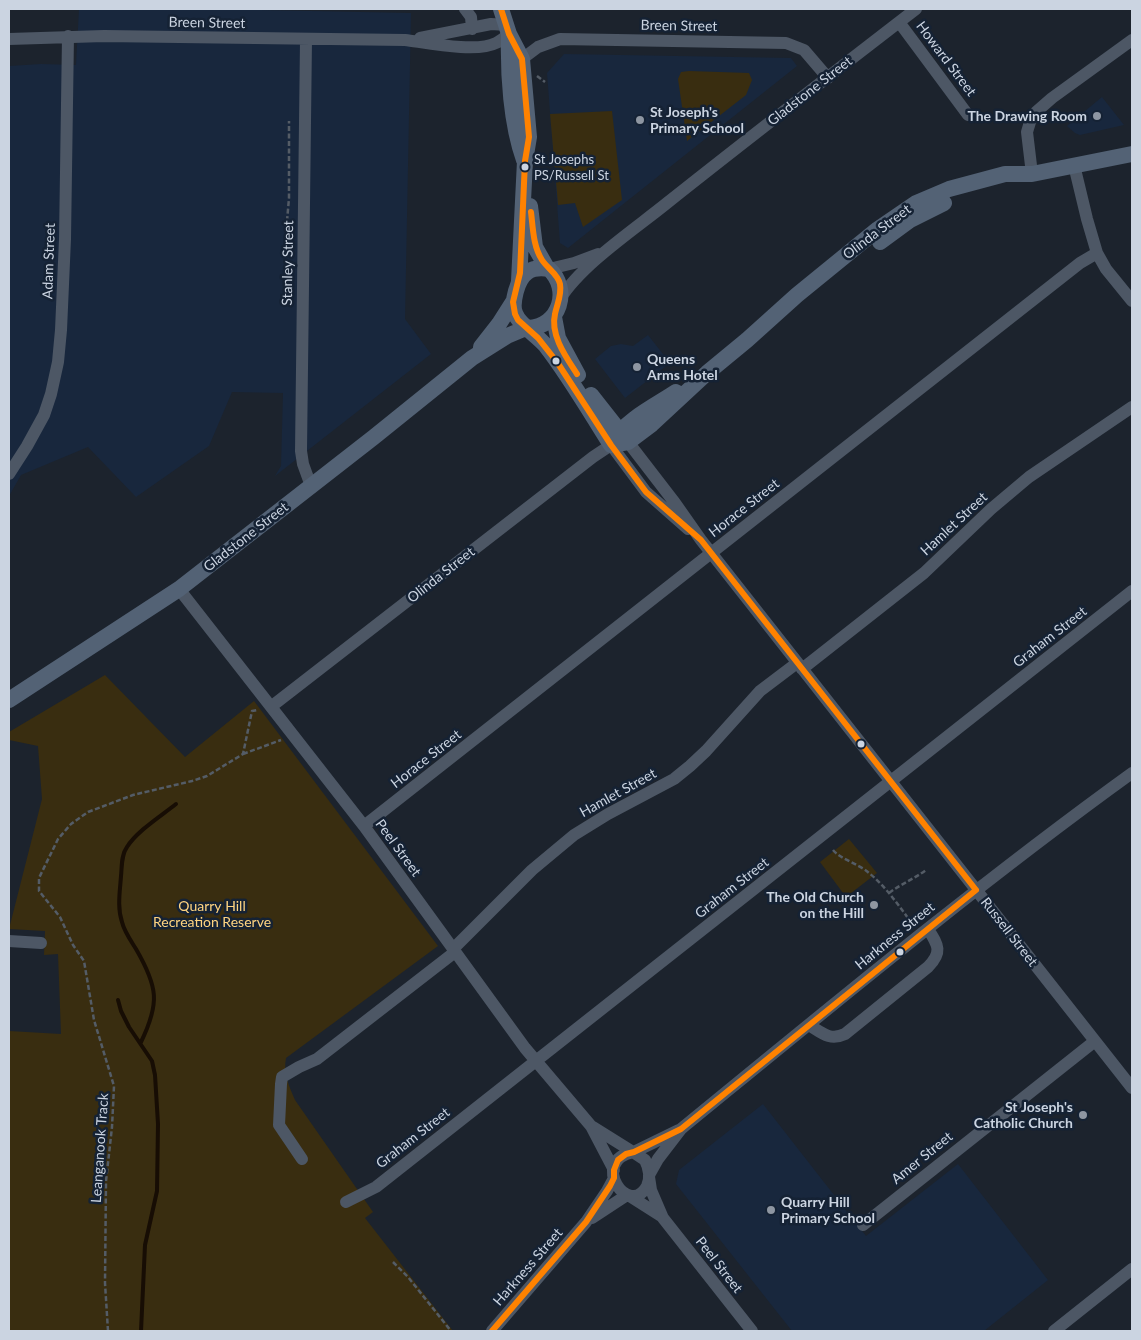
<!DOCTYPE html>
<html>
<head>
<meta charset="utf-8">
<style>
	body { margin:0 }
	#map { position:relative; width:1141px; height:1340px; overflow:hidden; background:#1c232d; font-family:Lato,sans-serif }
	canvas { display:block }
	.frame { position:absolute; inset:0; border:10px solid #cbd4e1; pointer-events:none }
</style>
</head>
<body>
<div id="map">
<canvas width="1141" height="1340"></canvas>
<div class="frame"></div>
</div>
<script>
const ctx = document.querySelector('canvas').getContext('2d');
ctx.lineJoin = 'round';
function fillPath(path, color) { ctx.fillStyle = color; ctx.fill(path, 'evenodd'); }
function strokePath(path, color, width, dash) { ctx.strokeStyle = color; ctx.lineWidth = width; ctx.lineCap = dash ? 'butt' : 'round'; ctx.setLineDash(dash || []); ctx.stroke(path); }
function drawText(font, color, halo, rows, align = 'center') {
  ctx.font = font + ' Lato,sans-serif'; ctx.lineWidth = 5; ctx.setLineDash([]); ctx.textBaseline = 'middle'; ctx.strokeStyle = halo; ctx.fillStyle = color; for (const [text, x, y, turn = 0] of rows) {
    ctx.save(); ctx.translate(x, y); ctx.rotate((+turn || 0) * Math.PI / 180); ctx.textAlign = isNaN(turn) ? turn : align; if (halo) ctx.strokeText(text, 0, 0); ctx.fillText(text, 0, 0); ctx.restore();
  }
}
fillPath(new Path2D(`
	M79,9h133l199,4 -6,306 26,35 -156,122 6,-10 2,-73 -51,-1 -23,54 -73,51 -48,-50 -67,28 -12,21v-430l32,-2 35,1z
	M564,54l227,4 6,8 -229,182 -8,-5 -13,-170z
	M1102,97l22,28 -44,10 -5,-2 -8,-7z
	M648,335l22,28 -45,35 -30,-39 16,-13 10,-2 12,2z
	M763,1104l103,132 92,-72 90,116 -64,51h-192l-116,-147 3,-14z`), '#18273d');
fillPath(new Path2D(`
	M689,71l60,2 3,7 -6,15 -59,46 -9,-62 3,-7z
	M612,111l10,89 -39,27 -8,-24 -17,2 -8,-91z
	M105,675l80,82 69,-56 184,245 -152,112c-3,15 3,28 9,42l78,112 -8,6 88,113h-444v-300l52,3 -3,-80 -14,1 1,-24 -36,-2 33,-130 -4,-53 -29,-6v-8z
	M849,839l28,34 -31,24 -26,-35z`), '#392d10');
strokePath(new Path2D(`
	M118,1000l3,11 8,16 23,34 3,14 3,49 -1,67 -12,54 -4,86
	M141,1042c19,-39 17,-55 -5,-93 -5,-8 -12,-18 -14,-27 -5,-15 -2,-31 -1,-46 1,-9 0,-21 6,-29 10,-16 34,-31 49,-43`), '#170d04', 4);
strokePath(new Path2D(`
	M537,76l8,6
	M287,221l2,-23v-77
	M243,754l38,-14
	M833,850c7,9 26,14 36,23 16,13 27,29 39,45
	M889,893c12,-9 25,-14 37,-23
	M393,1262l15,15 43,54
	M108,1331l-3,-48 1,-102 6,-54 2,-41 -20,-66 -10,-59 -11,-16 -13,-28 -21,-26v-13l19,-39 13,-15 17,-12 45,-17 59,-14 15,-5 36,-22 9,-43 5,-1`), '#545c66', 2.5, [5, 2.5]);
strokePath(new Path2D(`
	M465,9l6,8 1,12
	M899,22l69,93
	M420,38l71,-14 16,1
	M9,39l95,-3 301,4c23,3 72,13 91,3 5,-2 9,-6 13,-9
	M306,40l-5,411 2,13 8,22
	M522,59l16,-12 22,-8 226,4 18,7 24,28
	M1074,165l13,54 10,34 9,16 26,32
	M1032,174l-5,-42 3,-10 6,-10 16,-14 80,-58
	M549,269l25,-6 24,-9
	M560,299c22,-35 75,-70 107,-96 83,-66 166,-130 249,-194
	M628,442l47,61 26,37 431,548
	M9,474l18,-28 17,-31 7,-21 7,-32 3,-32 4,-91 3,-203
	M179,589l185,237 161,222 66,78 23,44
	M802,669l122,-96 67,-64 38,-32 103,-70
	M272,706l321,-249 18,-12 35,47 42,37
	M364,826l716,-563 17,-10
	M9,941l32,2
	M453,949l79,-79 42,-35 34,-21 66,-35 16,-13 16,-15 54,-60 37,-28
	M809,1025c13,8 21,16 36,9l83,-67c15,-15 10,-22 0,-38
	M593,1127l40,25
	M633,1152l12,8c4,8 6,17 2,26 -18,33 -58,-25 -14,-34z
	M634,1152l45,-22
	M302,1159l-23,-34 2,-41 1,-7 17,-10 18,-8 138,-107
	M649,1175l9,-16 23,-30c148,-121 296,-244 451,-356
	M649,1177l2,13 12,28 89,113
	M628,1195l33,21
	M346,1202l30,-15 756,-596
	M592,1218l35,-23
	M863,1225l232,-184
	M492,1331l94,-109 21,-31 7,-13
	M1054,1331l78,-62`), '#4d5765', 12);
strokePath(new Path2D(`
	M501,9l8,25 13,25 7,78 -4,24 -6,120
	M509,36c-1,38 2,88 15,124
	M530,206l5,41 12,21
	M880,242l30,-22 34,-17
	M554,317l4,21 20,37
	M528,328c32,-1 43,-39 21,-59 -19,-3 -28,4 -33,22 -2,8 -4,15 -1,22 4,12 22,22 31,33 24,31 44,66 65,99
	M481,347l18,-23 14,-22
	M591,395l37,47
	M613,441c14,-22 42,-35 63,-49
	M611,445l17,-3 24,-18 55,-51 40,-33 50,-45 81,-66 38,-26 33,-14 56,-15h27l100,-20
	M9,700l170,-111 195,-152 98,-79 35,-22 19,-8`), '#536275', 16);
strokePath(new Path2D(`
	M501,9l8,25 13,25 7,78 -4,24 -5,112 -7,29 2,12 3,6 20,18 19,24 54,83 35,47 55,48 275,350
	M531,212c2,16 2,34 11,48 6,9 16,14 18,24 2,11 -3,20 -5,30 -5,21 11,43 22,60
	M492,1331l94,-109 24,-36 4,-8v-8l4,-10 8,-6 8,-2 47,-23 295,-239`), '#ff8200', 6);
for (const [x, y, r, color] of [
	[1097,116,5,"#8e96a2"],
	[640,120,5,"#8e96a2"],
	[525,167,4.5,"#cbd4e1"],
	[556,361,4.5,"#cbd4e1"],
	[637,367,5,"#8e96a2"],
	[861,744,4.5,"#cbd4e1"],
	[874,905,5,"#8e96a2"],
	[900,952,4.5,"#cbd4e1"],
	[1083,1115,5,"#8e96a2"],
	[771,1210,5,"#8e96a2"]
]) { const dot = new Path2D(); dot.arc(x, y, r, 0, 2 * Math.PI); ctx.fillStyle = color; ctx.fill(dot); strokePath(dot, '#152234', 2); }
drawText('13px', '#cbd4e1', '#152234', [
	["St Josephs",534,160],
	["PS/Russell St",534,176]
], 'left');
drawText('14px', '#cbd4e1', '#152234', [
	["Breen Street",207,23,1],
	["Breen Street",679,26,1],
	["Howard Street",946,59,53],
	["Gladstone Street",810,91,-38],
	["Olinda Street",877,232,-37],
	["Adam Street",49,261,-88],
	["Stanley Street",288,263,-89],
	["Horace Street",744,508,-38],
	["Hamlet Street",954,524,-43],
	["Gladstone Street",246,537,-38],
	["Olinda Street",441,575,-38],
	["Graham Street",1050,637,-38],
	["Horace Street",426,759,-38],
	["Hamlet Street",618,793,-29],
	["Peel Street",398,848,54],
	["Graham Street",732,888,-38],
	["Russell Street",1009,932,52],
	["Harkness Street",895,936,-39],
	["Graham Street",413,1138,-38],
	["Leanganook Track",100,1148,-86],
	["Amer Street",922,1158,-39],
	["Peel Street",719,1265,52],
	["Harkness Street",528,1267,-49]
]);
drawText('bold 14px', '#cbd4e1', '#152234', [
	["St Joseph's",650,112],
	["Primary School",650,128],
	["The Drawing Room",1087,116,"right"],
	["Queens",647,359],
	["Arms Hotel",647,375],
	["The Old Church",864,897,"right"],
	["on the Hill",864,913,"right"],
	["St Joseph's",1073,1107,"right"],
	["Catholic Church",1073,1123,"right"],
	["Quarry Hill",781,1202],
	["Primary School",781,1218]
], 'left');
drawText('14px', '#ffd480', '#152234', [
	["Quarry Hill",212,906],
	["Recreation Reserve",212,922]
]);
</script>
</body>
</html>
